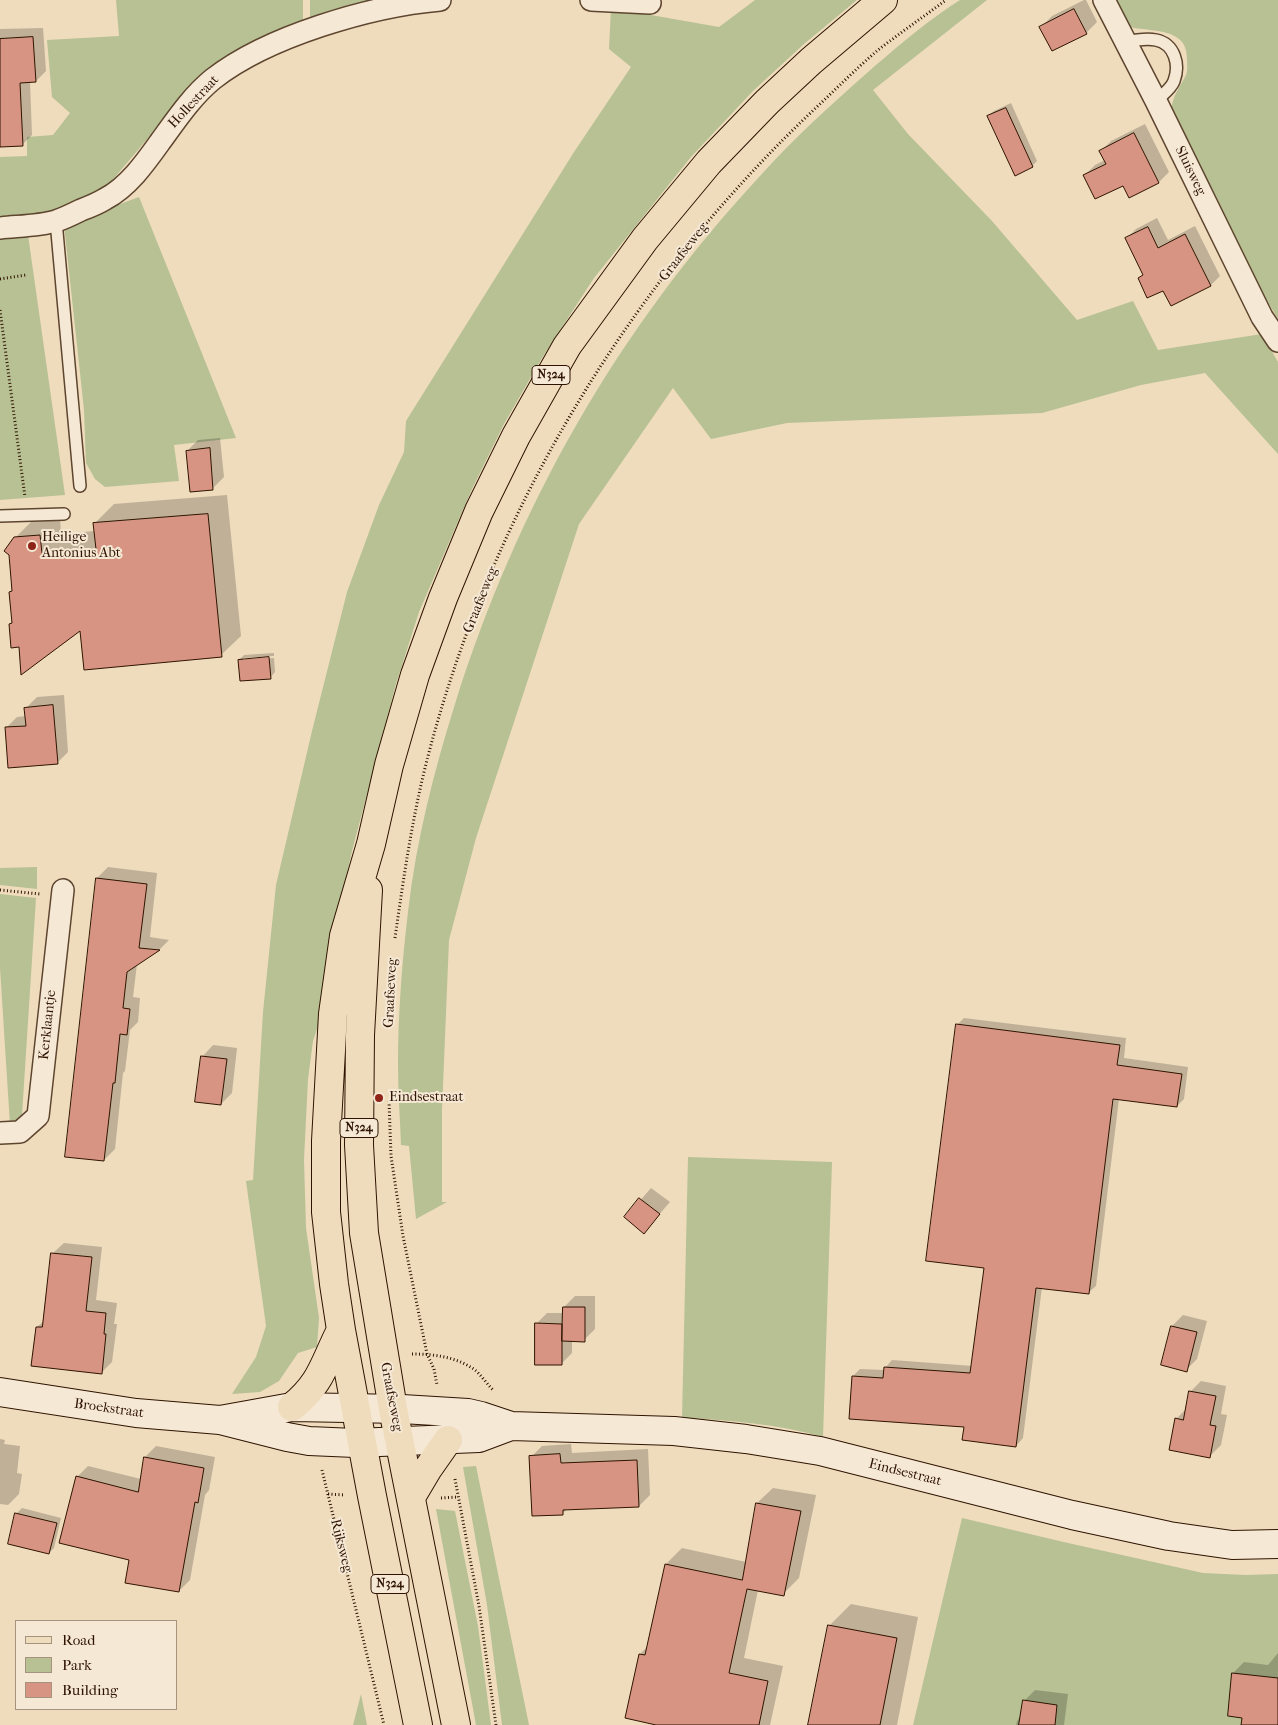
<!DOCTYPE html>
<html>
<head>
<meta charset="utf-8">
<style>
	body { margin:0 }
	#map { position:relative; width:1278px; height:1725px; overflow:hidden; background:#efdcbd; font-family:"IM FELL French Canon",serif }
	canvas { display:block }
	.legend { position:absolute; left:15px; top:1620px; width:162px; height:90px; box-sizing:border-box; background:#f5e8d4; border:1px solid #a5937f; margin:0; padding:6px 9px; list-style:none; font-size:15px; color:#2e1300 }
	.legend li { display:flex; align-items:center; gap:10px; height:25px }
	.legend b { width:25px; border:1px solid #a5937f }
</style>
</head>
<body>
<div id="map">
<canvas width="1278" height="1725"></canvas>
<ul class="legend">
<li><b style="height:6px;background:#efdcbd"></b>Road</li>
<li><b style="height:14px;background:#b7c193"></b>Park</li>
<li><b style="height:14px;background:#d89482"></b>Building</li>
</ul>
</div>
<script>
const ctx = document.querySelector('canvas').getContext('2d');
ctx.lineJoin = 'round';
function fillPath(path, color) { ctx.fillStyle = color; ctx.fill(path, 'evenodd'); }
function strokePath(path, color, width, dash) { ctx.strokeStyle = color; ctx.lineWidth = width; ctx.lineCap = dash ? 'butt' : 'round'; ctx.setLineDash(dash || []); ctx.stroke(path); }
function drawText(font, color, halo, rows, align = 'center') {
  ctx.font = font + ' "IM FELL French Canon",serif'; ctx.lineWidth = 4; ctx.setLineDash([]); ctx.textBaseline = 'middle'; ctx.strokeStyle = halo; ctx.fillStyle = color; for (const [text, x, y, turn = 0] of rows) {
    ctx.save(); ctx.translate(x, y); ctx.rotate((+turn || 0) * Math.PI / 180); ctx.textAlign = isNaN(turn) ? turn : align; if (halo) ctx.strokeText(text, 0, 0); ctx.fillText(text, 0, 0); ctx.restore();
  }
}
fillPath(new Path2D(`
	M116,0h187v24l-108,59 -86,101 -27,15 -29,13 -53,4v-59l27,-1v-19l26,-2 17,-22 -18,-16 -5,-57 72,-4z
	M310,0h96l-96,20z
	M755,0h102l-53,44 -51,47 -62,66 -97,121 -52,80 -38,66 -32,65 -53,123 -23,72 -44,167 -18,83 -5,59 -16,48 -5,38 -4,81 2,68 13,90 -2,29 -19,6 -19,28 -19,11 -28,2 24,-37 10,-31 -20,-145 7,-1 10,-168 13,-127 36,-154 35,-139 32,-87 25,-53 2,-31 168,-269 57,-85 -22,-18 2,-41 108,19z
	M960,0h27l-114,90 35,44 84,87 85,99 56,-19 25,49 104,-16 16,28v92l-73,-81 -64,12 -99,28 -255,10 -76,16 -38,-51 -94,136 -103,314 -27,102 -7,170v92h5l-31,17 -7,-73 -8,-1c-1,-26 -3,-53 -3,-80 0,-51 4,-103 10,-153 8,-71 26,-141 47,-208 63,-200 163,-375 305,-528 36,-40 75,-75 116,-111 27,-23 54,-46 84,-65z
	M1115,0h163v319l-21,-35 -86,-173c2,-17 8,-22 15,-36 2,-5 1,-11 1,-16 1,-32 -36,-27 -58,-32z
	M139,197l97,241 -62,7 5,36 -74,6 -10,-8 -9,-16 -2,-53 -20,-185z
	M28,235l37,260 -65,5v-261z
	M37,867v22l-37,-4v-17z
	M0,894l36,4 -14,217 -12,10 -10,-157z
	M688,1157l144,5 -9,275c-46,-13 -93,-17 -141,-19z
	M476,1466l53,259h-27l-15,-120 -24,-138z
	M436,1509l19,2 23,115 13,99h-15z
	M962,1518l106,25 135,30 43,2 32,-1v151h-365z
	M361,1694l6,31h-14z`), '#b7c193');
fillPath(new Path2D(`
	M1084,0h2l11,22 -11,11 -45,-6 11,-11z
	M43,28l3,43 -10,10 -6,1 2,53 -10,10h-22v-116z
	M1011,103l26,58 -5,5 -44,-50 6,-5z
	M1145,124l24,48 -10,10 -36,2 -38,-9 10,-10 10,-5 -4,-9 10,-10z
	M1157,218l11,22 27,-14 25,50 -9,9 -40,19 -7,-15 -24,-11 4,-4 -17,-36 9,-9z
	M220,438l4,39 -11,11 -26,-37 11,-11z
	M227,495l14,141 -20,19 -140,-26 -61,16 -10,-21 3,-3 -3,-29 3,-3 2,-51 20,-20 25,-2 1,18 34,-3 -1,-7 20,-20z
	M274,653v3l-31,2v3l31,-3 1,14 -5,6 -31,-18 5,-5z
	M64,695l4,57 -11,11 -51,-35 11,-11 9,-1v-8l11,-11z
	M108,867l49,6 -7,64 19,3 -10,10 -22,14 -4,33 7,1 -2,24 -8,8 -5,41 -2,2 -8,76 -11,11 -7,-282z
	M964,1018l162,20 -2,20 64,9 -4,32 -7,7 -58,-7 -23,187 -8,7 -46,-6 -19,151 -7,8 -51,-20 -112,-50 7,-7 25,1v-2l7,-8 81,6 12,-99 -28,-242z
	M213,1045l24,3 -5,45 -11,11 -19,-47z
	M651,1188l19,14 -26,30 -18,-15z
	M64,1243l38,4 -6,53 21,3 -3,21h3l-5,38 -11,11 -64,-46 8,-7 7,-66z
	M575,1296h20v33l-11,11h-12v13l-11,11 -25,-40 11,-11h17v-6z
	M1183,1315l24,6 -10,38 -11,11 -24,-6 10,-38z
	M1201,1381l25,5 -5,28 6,1 -6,30 -11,11 -34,-37 11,-11 3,-16z
	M0,1439l5,1 -1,4 16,2 -3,27 5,1 -3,20 -11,11 -8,-1z
	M571,1444l1,9 76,-4 2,46 -11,11 -72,3 -5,5 -31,-57 11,-11z
	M156,1446l59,11 -6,33 -4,5 -15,85 -11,11 -48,-32 -54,-82 11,-11 53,13 4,-22z
	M773,1488l43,7 -17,83 -16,16 -25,-4 -14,68 39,8 -13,59h-108l-22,-71 8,-8 18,-82 16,-16 64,14 11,-59z
	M22,1508l39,10 -7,30 -5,5 -39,-10 7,-30z
	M851,1604l67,13 -21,108h-88l20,-99z
	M1278,1653v72h-36l1,-9 -10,-43 11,-11 24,3z
	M1035,1690l33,4 -4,31h-48l1,-4 4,-5 3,-15z`), '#0003');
const building = new Path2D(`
	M1074,9l13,25 -35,17 -13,-24z
	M33,37l3,45 -16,1 3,63 -23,1v-108z
	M1006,108l27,59 -18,9 -28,-60z
	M1134,133l25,50 -30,15 -6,-12 -28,13 -12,-24 23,-11 -7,-13z
	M1148,227l10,21 27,-14 26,52 -40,20 -8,-15 -16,7 -9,-20 5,-3 -18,-37z
	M210,448l3,42 -23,2 -4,-41z
	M208,514l14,143 -138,13 -4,-39 -59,44 -2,-28 -8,1 -2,-24 3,-1 -3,-31 3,-1 -3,-36 -5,-4 10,-14 26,-2 2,18 54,-4 -3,-26z
	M269,657l2,22 -31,2 -2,-21z
	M53,705l5,59 -50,4 -3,-41 21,-1 -2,-18z
	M96,878l51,6 -8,64 21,2 -33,22 -4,36 7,1 -3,26 -7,-1 -5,49h-2l-9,78 -39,-4z
	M956,1024l164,21 -3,20 65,9 -5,33 -64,-8 -24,195 -53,-6 -20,159 -54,-7 2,-13 -115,-8 3,-43 31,2 1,-11 86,6 14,-105 -58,-7z
	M201,1056l26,3 -6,46 -26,-3z
	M639,1198l21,16 -16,20 -20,-17z
	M51,1253l41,4 -6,54 20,2 -2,21h2l-4,40 -71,-8 5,-39h6z
	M563,1307h22v35l-23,-1z
	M535,1323l27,1v41h-27z
	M1171,1326l26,6 -10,40 -26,-7z
	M1189,1391l27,5 -6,29 6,1 -6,32 -41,-8 6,-32 8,2z
	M560,1454l1,9 76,-3 2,47 -76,3v5l-31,1 -3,-60z
	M144,1457l60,11 -6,35 -3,-1 -16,90 -54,-9 4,-23 -70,-17 17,-67 62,16z
	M756,1503l45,8 -17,85 -37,-7 -18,84 39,8 -9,44h-103l-31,-7 14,-64 6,1 20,-91 77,16z
	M15,1513l42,10 -8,31 -41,-10z
	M828,1625l69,13 -17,87h-72z
	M1232,1673l46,5v47h-37l1,-7 -14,-2z
	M1023,1700l34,5 -2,20h-36z`);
fillPath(building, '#d89482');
strokePath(building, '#2e1300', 1);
const lane = new Path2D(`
	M1125,42c10,-2 21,-4 31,-2 19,4 24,25 18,41 -3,8 -12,14 -18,20
	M56,221l24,265
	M0,516l64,-2`);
const street = new Path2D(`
	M591,0l59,3
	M1104,0l52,101 106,216 16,24
	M0,228c18,-2 39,-2 56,-7 9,-3 17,-7 25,-11 8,-3 16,-6 24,-11 23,-12 40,-36 55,-57 16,-22 32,-46 53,-63 55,-43 158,-73 227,-79
	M0,1133l20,-1 18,-16 25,-226`);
const secondary = new Path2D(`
	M0,1392l136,21 84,7 67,17 22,4 46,2 124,-5 32,-12
	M220,1420l72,-13 110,2 66,4 13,3 30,10 163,5 72,8 74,12 252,64 97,21 63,9 46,-1`);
const primary = new Path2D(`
	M368,890l-8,145 -1,110 5,88 29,176 63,316
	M292,1407c30,-24 32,-44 49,-77
	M411,1497l16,-27 21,-30
	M418,1725l-46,-229 -31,-166 -7,-46 -8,-72v-71l7,-127 11,-78 27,-92 18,-79 26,-90 28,-77 36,-87 37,-75 51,-90 78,-107 64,-77 58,-60 44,-41 72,-61`);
strokePath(lane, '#5e452f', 14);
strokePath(street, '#5e452f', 24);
strokePath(secondary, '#2e1300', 30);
strokePath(primary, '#2e1300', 30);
strokePath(new Path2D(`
	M0,279l26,-4
	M0,310l25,187
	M0,890l40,4
	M395,938c8,-56 16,-112 29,-166 63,-255 205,-490 396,-668 19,-18 38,-37 58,-54 22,-17 45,-33 68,-50
	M389,1101l2,55 12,80 24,118 7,15 3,16
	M412,1354c22,0 45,3 63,16 7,6 12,14 18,20
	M322,1470l62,255
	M455,1479l24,127 17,119
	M328,1494l17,1
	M441,1498l17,-1`), '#2e1300', 3, [1, 2.5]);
strokePath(lane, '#f5e8d4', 11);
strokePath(street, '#f5e8d4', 21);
strokePath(secondary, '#f5e8d4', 28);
strokePath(primary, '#efdcbd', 28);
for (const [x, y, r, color] of [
	[32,546,5,"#8f2418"],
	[379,1098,5,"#8f2418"]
]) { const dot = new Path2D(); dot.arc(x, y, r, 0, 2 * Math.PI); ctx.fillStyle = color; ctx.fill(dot); strokePath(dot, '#f5e8d4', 2); }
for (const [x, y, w] of [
	[551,375,38],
	[359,1128,38],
	[390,1584,38]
]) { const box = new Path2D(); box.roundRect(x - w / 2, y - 9.5, w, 19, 4); ctx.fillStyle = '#f5e8d4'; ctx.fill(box); strokePath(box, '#2e1300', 1); }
drawText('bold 12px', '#2e1300', null, [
	["N324",551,375],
	["N324",359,1128],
	["N324",390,1584]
]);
drawText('14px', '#2e1300', '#f5e8d4', [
	["Hollestraat",194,102,-47],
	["Sluisweg",1190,171,64],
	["Graafseweg",684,252,-52],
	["Graafseweg",481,600,-68],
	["Graafseweg",391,993,-87],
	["Kerklaantje",48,1025,-84],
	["Graafseweg",391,1397,79],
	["Broekstraat",109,1409,8],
	["Eindsestraat",905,1473,14],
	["Rijksweg",341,1546,76]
]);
drawText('14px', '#2e1300', '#f5e8d4', [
	["Heilige",42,538],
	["Antonius Abt",42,554],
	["Eindsestraat",389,1098]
], 'left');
</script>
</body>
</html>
